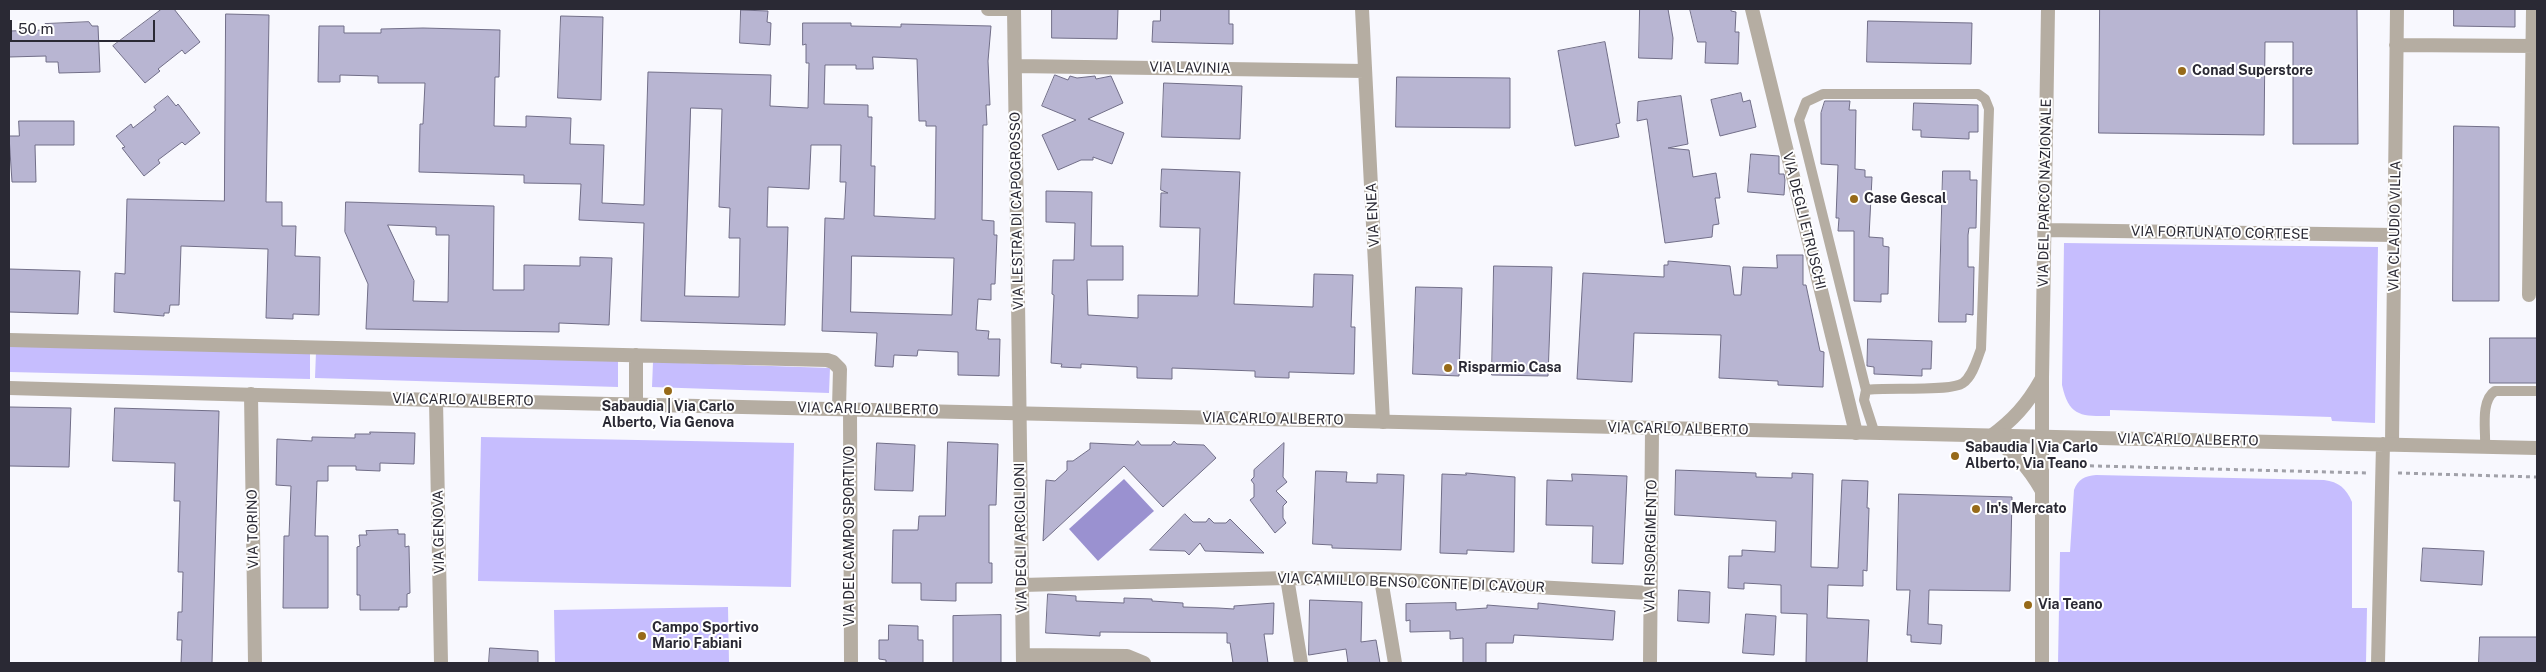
<!DOCTYPE html>
<html>
<head>
<meta charset="utf-8">
<style>
	body { margin:0 }
	#map { position:relative; width:2546px; height:672px; overflow:hidden; background:#f8f8fe; font-family:"Public Sans",sans-serif }
	canvas { display:block }
	.frame { position:absolute; inset:0; border:10px solid #2a2934; pointer-events:none }
	.scale { position:absolute; left:10px; top:20px; width:145px; height:22px; box-sizing:border-box; border:2px solid #2a2934; border-top:0; padding-left:6px; font-size:15px; line-height:18px; white-space:nowrap; color:#2a2934; -webkit-text-stroke:4px #fff; paint-order:stroke }
</style>
</head>
<body>
<div id="map">
<canvas width="2546" height="672"></canvas>
<div class="frame"></div>
<div class="scale">50 m</div>
</div>
<script>
const ctx = document.querySelector('canvas').getContext('2d');
ctx.lineJoin = 'round';
function fillPath(path, color) { ctx.fillStyle = color; ctx.fill(path, 'evenodd'); }
function strokePath(path, color, width, dash) { ctx.strokeStyle = color; ctx.lineWidth = width; ctx.lineCap = dash ? 'butt' : 'round'; ctx.setLineDash(dash || []); ctx.stroke(path); }
function drawText(font, color, halo, rows, align = 'center') {
  ctx.font = font + ' "Public Sans",sans-serif'; ctx.lineWidth = 4; ctx.setLineDash([]); ctx.textBaseline = 'middle'; ctx.strokeStyle = halo; ctx.fillStyle = color; for (const [text, x, y, turn = 0] of rows) {
    ctx.save(); ctx.translate(x, y); ctx.rotate((+turn || 0) * Math.PI / 180); ctx.textAlign = isNaN(turn) ? turn : align; if (halo) ctx.strokeText(text, 0, 0); ctx.fillText(text, 0, 0); ctx.restore();
  }
}
fillPath(new Path2D(`
	M2064,243l314,4 -3,176 -43,-2 -1,-4 -221,-7v6c-29,0 -41,1 -48,-31z
	M9,344l301,7v28l-301,-7z
	M316,352l302,9v26l-303,-9z
	M653,362l177,6 -1,25 -177,-6z
	M481,437l313,6 -3,144 -313,-6z
	M2096,475l228,5c15,2 22,8 28,22v106h15l-1,55h-308l2,-111h10l4,-62c4,-11 11,-14 22,-15z
	M728,607l1,56h-174l-1,-53z`), '#c6bdfe');
fillPath(new Path2D(`
	M1124,479l30,32 -56,50 -29,-32z`), '#9a91d0');
const building = new Path2D(`
	M162,9h12l26,33 -15,12 -3,-4 -24,19 2,2 -15,12 -32,-37z
	M1052,9h66l-1,30 -65,-1z
	M1161,9h68v15h4v20l-81,-2 1,-21h7z
	M1640,9h28l5,29 -1,21 -33,-1z
	M1690,9h41v2l5,1 -1,20h4l-1,32 -33,-1 1,-21h-8z
	M2100,9h257l1,135h-65v-102h-28l-1,93 -165,-2z
	M2454,9h61v18l-61,-1z
	M741,10l27,1 -1,11 4,1 -1,22 -30,-2z
	M226,14l43,1 -3,187h16v24h14l-1,30 25,1 -1,58 -26,-1v5l-27,-1 2,-69 -87,-3 -2,59h-9l-1,8h-5v3l-50,-4 1,-39 10,1 2,-75 97,2z
	M561,16l42,1 -2,83 -43,-2z
	M1868,21l104,2 -1,41 -104,-2z
	M89,22l3,4h6l2,46 -41,1 -1,-11h-12v-6l-37,1v-26l36,-1v-6z
	M803,23h48v3l50,1v-3l90,2 -3,35 2,44h-4l1,20h-4l-1,95 12,1v14h3l-2,49h-4v16l-13,-1 -2,31 13,1 -1,8h12l-1,37 -41,-1v-23l-40,-2 -1,6 -23,-1 -1,12 -18,-1 2,-33 -55,-2 3,-113 19,1 2,-37h-6l1,-37h-30l-2,44 -41,-2 -1,40h21l-3,98 -144,-4 3,-98 -65,-3 2,-36 -57,-1v-8l-105,-3 1,-48h3l2,-41h-47v-7l-38,-1v7h-22l1,-56h25v7h37v-4l42,-1 77,2 -1,47h-4l-1,49 32,1v-11l45,2 -1,26 34,1 -2,58 42,2 4,-133 123,3 -1,31 38,2 1,-45h-3v-19l-3,1zM873,57l44,2 2,62h7v5h10l-1,93 -61,-3 1,-50h-4l1,-49h-4v-12l-44,-1 1,-39h31v4h17zM691,108l31,1 -3,98 11,1 -1,30h11l-1,59 -54,-1zM852,256l102,2 -2,57 -101,-3z
	M1605,42l15,81 -4,1 3,13 -44,9 -17,-95z
	M1055,75l13,5 2,-4 7,2 18,-2 1,3 15,-3 12,27 -35,16 36,14 -12,31 -19,-7v3h-12l-23,10 -16,-35 34,-15 -34,-14z
	M1397,77l113,1v50l-114,-1z
	M1164,83l78,3 -2,53 -78,-2z
	M1741,93l2,9 7,-2 6,27 -36,9 -9,-36z
	M168,96l8,10 2,-2 22,29 -15,12 -3,-3 -24,18 2,3 -16,13 -22,-28 3,-1 -9,-11 15,-12 2,4 23,-18 -2,-3z
	M1681,96l7,48 -20,4 21,2 4,27 23,-4 4,25h-5l4,26 -6,1 -1,12 -47,6 -18,-124 -10,2 1,-19z
	M1825,101h25l-1,9h7l-1,59 10,1v7h7l-3,60 14,1v8l6,1 -1,47h-7v8l-27,-1v-70h-16l1,-13h-3l2,-53 -17,-1v-51z
	M1914,103l64,2v27h-9v7l-48,-2v-7h-8z
	M19,121h55v24h-39l1,37h-24l-3,-46h10z
	M2454,126l45,1v174h-46z
	M1751,154l28,2v18h5l1,6 -1,15 -36,-3z
	M1162,169l78,3 -6,132 79,3 1,-33 39,1 -2,52h4l-1,47 -65,-2v6l-34,-1v-6l-83,-3v11l-35,-1v-11l-56,-3v4l-20,-1 1,-3 -11,-1 3,-68 -2,-1 1,-34h21l1,-37 -29,-1v-31l46,1 -1,54h32v34h-36l1,35 50,3v-23l60,1 2,-68 -40,-1 1,-34h7l-7,-3z
	M1943,171h27v9h7l-1,48h-7l-1,7v32h6l-1,48 -7,-1v8h-27z
	M346,202l148,4 -1,84h31v-25l56,1v-9l32,1 -3,67 -50,-2v9l-193,-3 2,-45 -23,-52zM388,225l48,2v8h13l-1,67 -35,-1 1,-20z
	M1777,255h26v30h3l14,66 4,1 -1,35 -45,-2v-4l-59,-3 2,-43 -87,-2 -2,49 -55,-3 6,-106 81,4v-12h4v-4l62,5 4,29h7l2,-28 34,1z
	M1494,266l58,1 -4,109 -56,-1z
	M9,269l71,2 -2,43 -69,-2z
	M1416,287l46,1 -3,88 -46,-2z
	M2490,338h47v45h-47z
	M1868,339l64,2 -1,28h-9v7l-48,-2v-7l-7,-1v-2z
	M9,407l62,1 -2,59 -60,-1z
	M115,408l104,3 -7,252h-31l1,-23h-5l1,-28h4l1,-40h-5l2,-71h-6l1,-38 -62,-2z
	M370,432l45,1 -1,31 -34,-1v8l-24,-1v-4h-28v15h-11l-2,55h13v72h-45l1,-72h5l2,-50 -15,-1 1,-46 35,2v-4l43,1v-4h15z
	M1138,441l3,4h30l3,-4 3,3 27,1 12,13 -53,49 -39,-41 -81,75 3,-61 9,1 12,-11v-9h6l17,-12v-6l44,2z
	M948,442l50,2 -2,61h-7v58h3v20h-36v18l-35,-1v-17h-29l1,-53h25l1,-14h26z
	M877,443l38,2 -2,46 -38,-1z
	M1284,443l-1,34 4,5 -11,9 11,11 -4,4v12l3,5 -11,10 -25,-33 4,-3v-13l-3,-4 3,-3v-7z
	M1676,470l80,3v4l36,1v-5l21,1 -2,93 27,1 4,-88 26,1 -1,27h2l-2,63 -4,-1v16l-35,-1 -1,33 42,2 -2,43h-61l1,-49 -26,-1v-28l-37,-2v6l-16,-1 1,-32h13v-6l33,2 1,-31 -101,-6z
	M1316,471l31,1 -1,10 31,1v-9l27,1 -3,75 -69,-2v-3l-19,-1z
	M1466,473l49,4 -1,75 -47,-2v4l-27,-1 2,-79 24,1z
	M1572,474l55,2 -4,88 -31,-1 1,-37 -47,-1 1,-45 25,1z
	M1899,494l113,3 -2,94 -81,-1 -1,34 14,1 -1,19 -30,-2v-7h-4l3,-45h-13z
	M1185,514l8,8h13l3,-4 5,5h12l4,-4 34,34 -59,-2 -5,-8 -11,12 -4,-4 -35,-1z
	M398,530v4h7v13l4,-1 1,47 -3,1v13h-8v3h-39v-15h-3v-48l3,-1 -1,-11h8l-1,-4z
	M2423,548l61,3 -2,34 -61,-4z
	M1679,590l31,2 -1,31 -31,-2z
	M1048,594l28,2v5l48,2v-5l28,1v2l31,2v4l35,1 16,1v-3l40,-3 -1,31h-9l4,29h-35l-3,-20h-3v-10l-127,-1v4l-54,-3z
	M1310,600l52,2 -1,40 15,-2 4,23h-32l-2,-14 -37,6z
	M1456,603v7l31,-2v-3l51,4v-6l77,8 -2,29 -99,-5 -1,8h-27v20h-23v-25l-13,1v-8l-40,1v-12l-4,1v-17z
	M1746,614l30,2 -2,39 -31,-2z
	M1001,615v48h-48v-47z
	M889,625l29,1v14h5v23h-37v-3l-7,-1v-19h9z
	M2480,637h57v26h-58z
	M490,648l48,3v12h-49z`);
fillPath(building, '#b8b5d2');
strokePath(building, '#716e88', 1);
strokePath(new Path2D(`
	M2058,465l309,8
	M2398,473l139,4`), '#a1a1a9', 3, [4, 4]);
strokePath(new Path2D(`
	M1866,390c19,-3 85,2 97,-7 10,-7 14,-24 18,-34l8,-240 -4,-10 -7,-5h-155l-17,8 -7,18 67,270 -2,10 11,34
	M2485,446c1,-16 -5,-45 10,-55h42`), '#b5ada2', 10);
strokePath(new Path2D(`
	M988,9h26
	M1014,9l9,654
	M1362,9l21,413
	M1752,9l104,424
	M2396,45l141,1
	M1015,66l350,5
	M2044,230l351,5
	M2529,295l4,-286
	M9,340l818,20 6,2 7,7 -1,39
	M636,355v49
	M2041,380c-14,25 -28,40 -51,57 25,16 37,28 52,54
	M251,394l4,269
	M436,400l5,263
	M850,409l1,254
	M2392,444l5,-435
	M1287,578l14,85
	M1381,579l14,84
	M1022,585l265,-7 94,1 269,14
	M1023,655l104,1 17,7
	M1650,663l2,-234
	M2042,663v-285l6,-369`), '#b5ada2', 14);
strokePath(new Path2D(`
	M9,388l427,12 2101,48
	M2378,663l5,-219`), '#b5ada2', 14);
for (const [x, y, r, color] of [
	[2182,71,5,"#976a19"],
	[1854,199,5,"#976a19"],
	[1448,368,5,"#976a19"],
	[668,391,5,"#976a19"],
	[1955,456,5,"#976a19"],
	[1976,509,5,"#976a19"],
	[2028,605,5,"#976a19"],
	[642,636,5,"#976a19"]
]) { const dot = new Path2D(); dot.arc(x, y, r, 0, 2 * Math.PI); ctx.fillStyle = color; ctx.fill(dot); strokePath(dot, '#fff', 2); }
drawText('14px', '#2a2934', '#fff', [
	["VIA LAVINIA",1190,68,1],
	["VIA DEL PARCO NAZIONALE",2045,193,-89],
	["VIA LESTRA DI CAPOGROSSO",1017,211,-91],
	["VIA ENEA",1373,215,-93],
	["VIA DEGLI ETRUSCHI",1804,221,76],
	["VIA CLAUDIO VILLA",2395,226,-89],
	["VIA FORTUNATO CORTESE",2220,233,1],
	["VIA CARLO ALBERTO",463,400,1],
	["VIA CARLO ALBERTO",868,409,1],
	["VIA CARLO ALBERTO",1273,419,1],
	["VIA CARLO ALBERTO",1678,429,1],
	["VIA CARLO ALBERTO",2188,440,1],
	["VIA TORINO",253,529,-91],
	["VIA GENOVA",439,532,-91],
	["VIA DEL CAMPO SPORTIVO",850,536,-90],
	["VIA DEGLI ARCIGLIONI",1021,538,-91],
	["VIA RISORGIMENTO",1651,546,-89],
	["VIA CAMILLO BENSO CONTE DI CAVOUR",1411,583,2]
]);
drawText('bold 14px', '#2a2934', '#fff', [
	["Conad Superstore",2192,71],
	["Case Gescal",1864,199],
	["Risparmio Casa",1458,368],
	["Sabaudia | Via Carlo",668,407,"center"],
	["Alberto, Via Genova",668,423,"center"],
	["Sabaudia | Via Carlo",1965,448],
	["Alberto, Via Teano",1965,464],
	["In's Mercato",1986,509],
	["Via Teano",2038,605],
	["Campo Sportivo",652,628],
	["Mario Fabiani",652,644]
], 'left');
</script>
</body>
</html>
